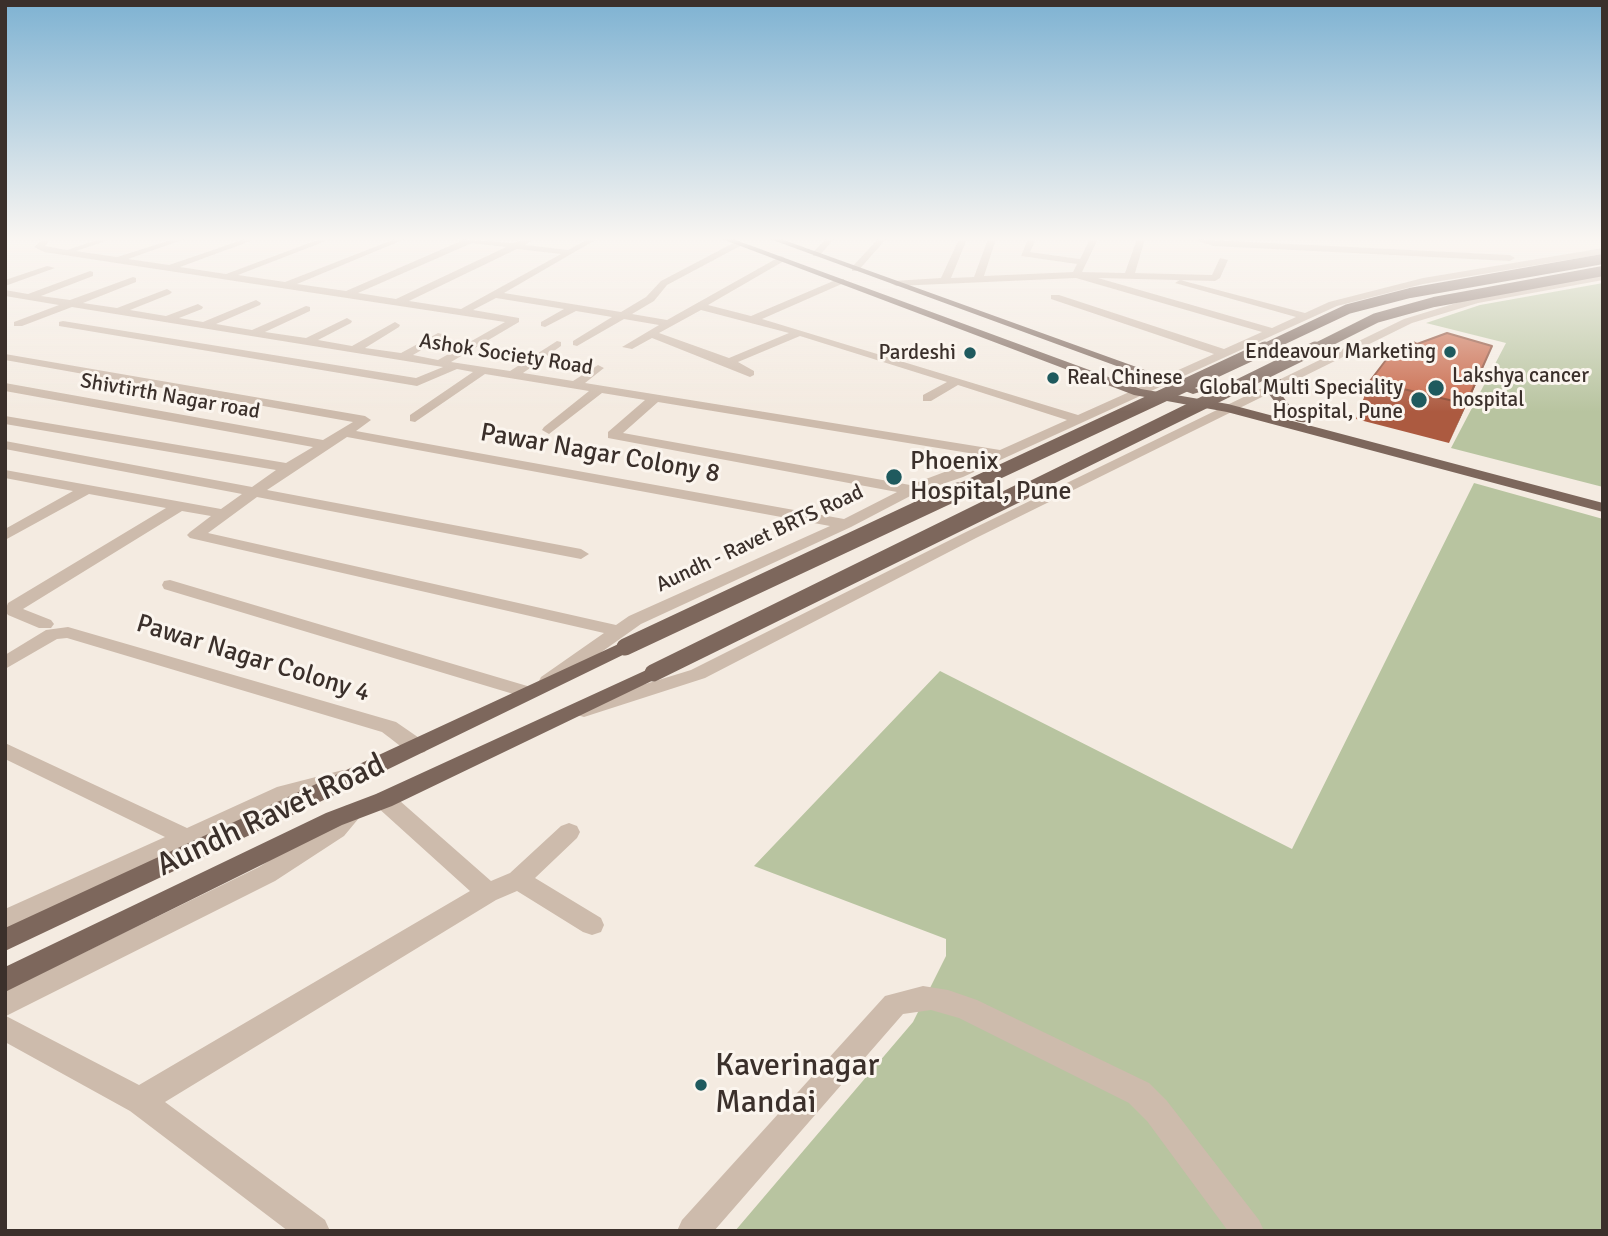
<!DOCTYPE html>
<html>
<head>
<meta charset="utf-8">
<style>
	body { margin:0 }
	#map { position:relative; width:1608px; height:1236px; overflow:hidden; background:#f4ebe1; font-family:Signika,sans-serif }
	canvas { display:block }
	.frame { position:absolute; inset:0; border:7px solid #3b302b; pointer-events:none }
</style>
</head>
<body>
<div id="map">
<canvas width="1608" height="1236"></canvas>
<div class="frame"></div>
</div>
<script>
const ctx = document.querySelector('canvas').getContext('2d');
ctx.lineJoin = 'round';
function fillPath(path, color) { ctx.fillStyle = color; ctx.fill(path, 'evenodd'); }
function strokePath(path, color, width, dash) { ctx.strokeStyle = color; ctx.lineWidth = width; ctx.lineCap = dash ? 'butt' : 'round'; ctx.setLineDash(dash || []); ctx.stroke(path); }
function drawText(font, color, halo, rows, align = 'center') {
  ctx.font = font + ' Signika,sans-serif'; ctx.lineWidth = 6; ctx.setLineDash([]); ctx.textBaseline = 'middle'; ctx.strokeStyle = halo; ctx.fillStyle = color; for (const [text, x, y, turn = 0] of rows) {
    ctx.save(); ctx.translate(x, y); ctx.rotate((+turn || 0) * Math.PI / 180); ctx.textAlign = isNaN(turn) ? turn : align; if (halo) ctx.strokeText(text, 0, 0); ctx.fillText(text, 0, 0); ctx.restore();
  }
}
fillPath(new Path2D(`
	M1603,283v204l-152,-39 55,-105 -80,-20 54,-18z
	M1474,483l129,36v712h-868l178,-209 33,-66v-17l-192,-73 186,-195 352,178z`), '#b8c4a0');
fillPath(new Path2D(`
	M39,239h12l-6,7 22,4 33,-11h12l-36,12 41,6 57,-18h11l-57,20 41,6 76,-26h11l-76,28 46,7 94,-35h11l-93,36 47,7 110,-43h10l-108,45 49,7 115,-50 -3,-2 56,4 10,-4h10l-9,6 43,5 20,-11h9l-93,54 117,19 25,-15 15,-16 78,-41 3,5 -75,40 -13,16 -22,13 35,6 114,-64 3,1v4l-76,44 43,11 87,-37h6v4l-82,36 316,96 136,-61 -163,-55v-4h8l165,54 38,-17 -186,-54 -180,8 -5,-3 2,-2 48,-3 18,-39h8l-16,39 23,-1 14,-38h8l-12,37 89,-4 4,-8 -56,-8 7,-17h8l-6,13 50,7 10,-20h8l-16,33 43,1 12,-34h8l-10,34 77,2 8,-17 8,2 -8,18 -5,3 -117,-3 174,50 24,-11 -121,-34 5,-3 125,33 24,-11 94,-24 180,-30v6l-180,30 -86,22 -374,171 -47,16 -65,34 -210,97 -86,61h-14l-2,-4 2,-4 63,-44 -414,-95 -3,-3 3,-3 21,-16 -29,-5 -159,98 28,11 3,4 -3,4h-12l-31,-13 -3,-4 3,-8 158,-95 -77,-14 -84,46v-11l68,-38 -68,-13v-8l216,39 21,-15 -237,-45v-8l247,46 24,-17 -271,-46v-8l281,47 27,-16 -308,-56v-8l318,57 30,-18 -348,-62v-6l360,62 6,4 -15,11 488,88 53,-27 -289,-54v-6l37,-32 -43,-7 -53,41 -7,-4 2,-3 45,-36 -104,-17 -70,48 -5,-1v-6l63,-43 -16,-3 -40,17 -358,-60v-4l4,-1 353,57 27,-11 -371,-60 -50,19h-8v-4l45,-17 -54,-9v-6l23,4 62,-23 3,1v4l-52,20 29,4 63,-23 3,1v4l-53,21 34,5 50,-19 5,3 -2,2 -40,16 36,6 32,-12 5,3 -1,2 -23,9 24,4 53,-22 5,3 -1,2 -44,19 36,6 54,-24 4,1v4l-45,21 41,6 41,-20 5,3 -1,2 -33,17 34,6 43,-24 5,3 -1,2 -34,21 36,5 37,-20 4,1v4l-29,17 25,5 67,-38 -461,-70 -10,-5 7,-6zM472,243l34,4 -110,52 -38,-6zM517,249l44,5 -100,55 -52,-8zM496,298l68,11 -23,13v4l4,1 31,-16 36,6 -39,24v4l4,1 47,-27 35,6 -37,22 10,2 20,-11 98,39 4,-2v-4l-16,-9 62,-26 147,46 -24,13v6h8l27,-16 109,35 -67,30 -415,-67 19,-15 -6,-3 -25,16 -50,-8 38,-27v-4l-4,-1 -47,30 -59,-9 68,-40v-4l-46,-8zM701,310l88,23 -60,25 -70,-25zM658,402l329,54 -77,29 -287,-52zM347,437l483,89 -201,90 -13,9 -408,-92 49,-36 324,62 8,-5 -8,-5 -314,-59z
	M826,239h8l-15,17h-6v-4z
	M878,239h8l-28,32h-6v-4z
	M1191,239l319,16 5,3 -5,3 -296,-15z
	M47,266l8,2 -50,18v-6z
	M1603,274v6l-125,23 -66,20 -436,215 -271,140 -121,39 -7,-2 -3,-5 3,-5 114,-35 275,-138 438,-213 72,-22z
	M170,580l364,108 3,4 -3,4h-14l-356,-107 -2,-4 2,-4z
	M68,627l328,95 29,20 3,5 -3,5c-16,5 -30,-11 -43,-20l-315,-94 -10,1 -52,30v-14l41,-25z
	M5,743l182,85 90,-41 66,-17 8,3 3,5 -3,5 -60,16 -286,131v-21l160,-72 -160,-78z
	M384,792l8,2 99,87 19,-8 51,-47 8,-3 8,3 3,6 -3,6 -42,40 66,40 3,7 -3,7 -9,3 -9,-3 -66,-41 -21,9 -331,202 160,118 5,11h-42l-158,-120 -125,-69v-51l254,-124 69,-43 17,-18 8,-2 8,2 3,6 -20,24 -69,45 -269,135 133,69 331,-194 -94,-85 -3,-6 3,-6z
	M923,986l25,4 29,10 172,83 18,18 92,119 5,11h-36l-81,-110 -18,-18 -170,-85 -28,-8 -28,4 -189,217h-37l5,-11 203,-224z`), '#cdbbac');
fillPath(new Path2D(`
	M722,239h11l408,150 87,15 375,99v9l-376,-100 -93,-17z
	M770,239h11l422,152 -10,3z
	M1280,379l6,4 -5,11 9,12 16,10v6c-17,2 -28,-16 -37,-28l7,-14z
	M625,641l6,2 3,4 -3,4 -265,129 -361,171v-23z
	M653,667l7,2 2,4 -2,4 -268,129 -50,19 -337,167v-25l321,-154 50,-19z`), '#7d675c');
strokePath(new Path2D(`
	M1261,350l87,-41 62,-16 193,-34
	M1312,350l64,-32 58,-16 169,-31`), '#7d675c', 10);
strokePath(new Path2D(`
	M954,493l311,-145
	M1020,493l295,-145`), '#7d675c', 13);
strokePath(new Path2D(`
	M625,647l333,-156
	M653,673l370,-182`), '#7d675c', 17);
fillPath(new Path2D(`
	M1417,344l75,2 -43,97 -93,-24 14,-38 19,-22 2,-6z`), '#ac5a40');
fillPath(new Path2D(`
	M1492,346l-15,36 -28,61 17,-39z`), '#8c4a34');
const building = new Path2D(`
	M1447,333l45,13 -26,58 -96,-23 16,-21 10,-5 -5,-2 22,-11 4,2z`);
fillPath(building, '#c8694b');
strokePath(building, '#8c4a34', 2);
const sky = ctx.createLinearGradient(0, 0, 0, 412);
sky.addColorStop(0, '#7eb2d2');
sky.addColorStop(0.58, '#faf6f2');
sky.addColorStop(1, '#faf6f200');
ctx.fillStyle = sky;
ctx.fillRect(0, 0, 1608, 412);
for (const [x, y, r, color] of [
	[1450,352,7,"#1f5a5e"],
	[970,353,7,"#1f5a5e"],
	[1053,378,7,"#1f5a5e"],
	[1436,388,9,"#1f5a5e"],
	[1419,400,9,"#1f5a5e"],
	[894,477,9,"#1f5a5e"],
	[701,1085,7,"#1f5a5e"]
]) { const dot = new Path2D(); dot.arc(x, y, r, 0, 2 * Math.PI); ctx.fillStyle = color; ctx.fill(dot); strokePath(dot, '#fbf5ee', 2.5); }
drawText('21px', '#3b302b', '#fbf5ee', [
	["Endeavour Marketing",1436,352],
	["Pardeshi",956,353],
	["Lakshya cancer",1452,376,"left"],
	["hospital",1452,400,"left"],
	["Real Chinese",1067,378,"left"],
	["Global Multi Speciality",1403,388],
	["Hospital, Pune",1403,412]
], 'right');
drawText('21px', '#3b302b', '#fbf5ee', [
	["Ashok Society Road",506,355,9],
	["Shivtirth Nagar road",170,397,10],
	["Aundh - Ravet BRTS Road",760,539,-25]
]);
drawText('26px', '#3b302b', '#fbf5ee', [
	["Pawar Nagar Colony 8",600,454,10],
	["Pawar Nagar Colony 4",253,659,17]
]);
drawText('26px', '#3b302b', '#fbf5ee', [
	["Phoenix",910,462],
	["Hospital, Pune",910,492]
], 'left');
drawText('32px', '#3b302b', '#fbf5ee', [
	["Aundh Ravet Road",271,816,-25]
]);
drawText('32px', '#3b302b', '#fbf5ee', [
	["Kaverinagar",715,1067],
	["Mandai",715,1104]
], 'left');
</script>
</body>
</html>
